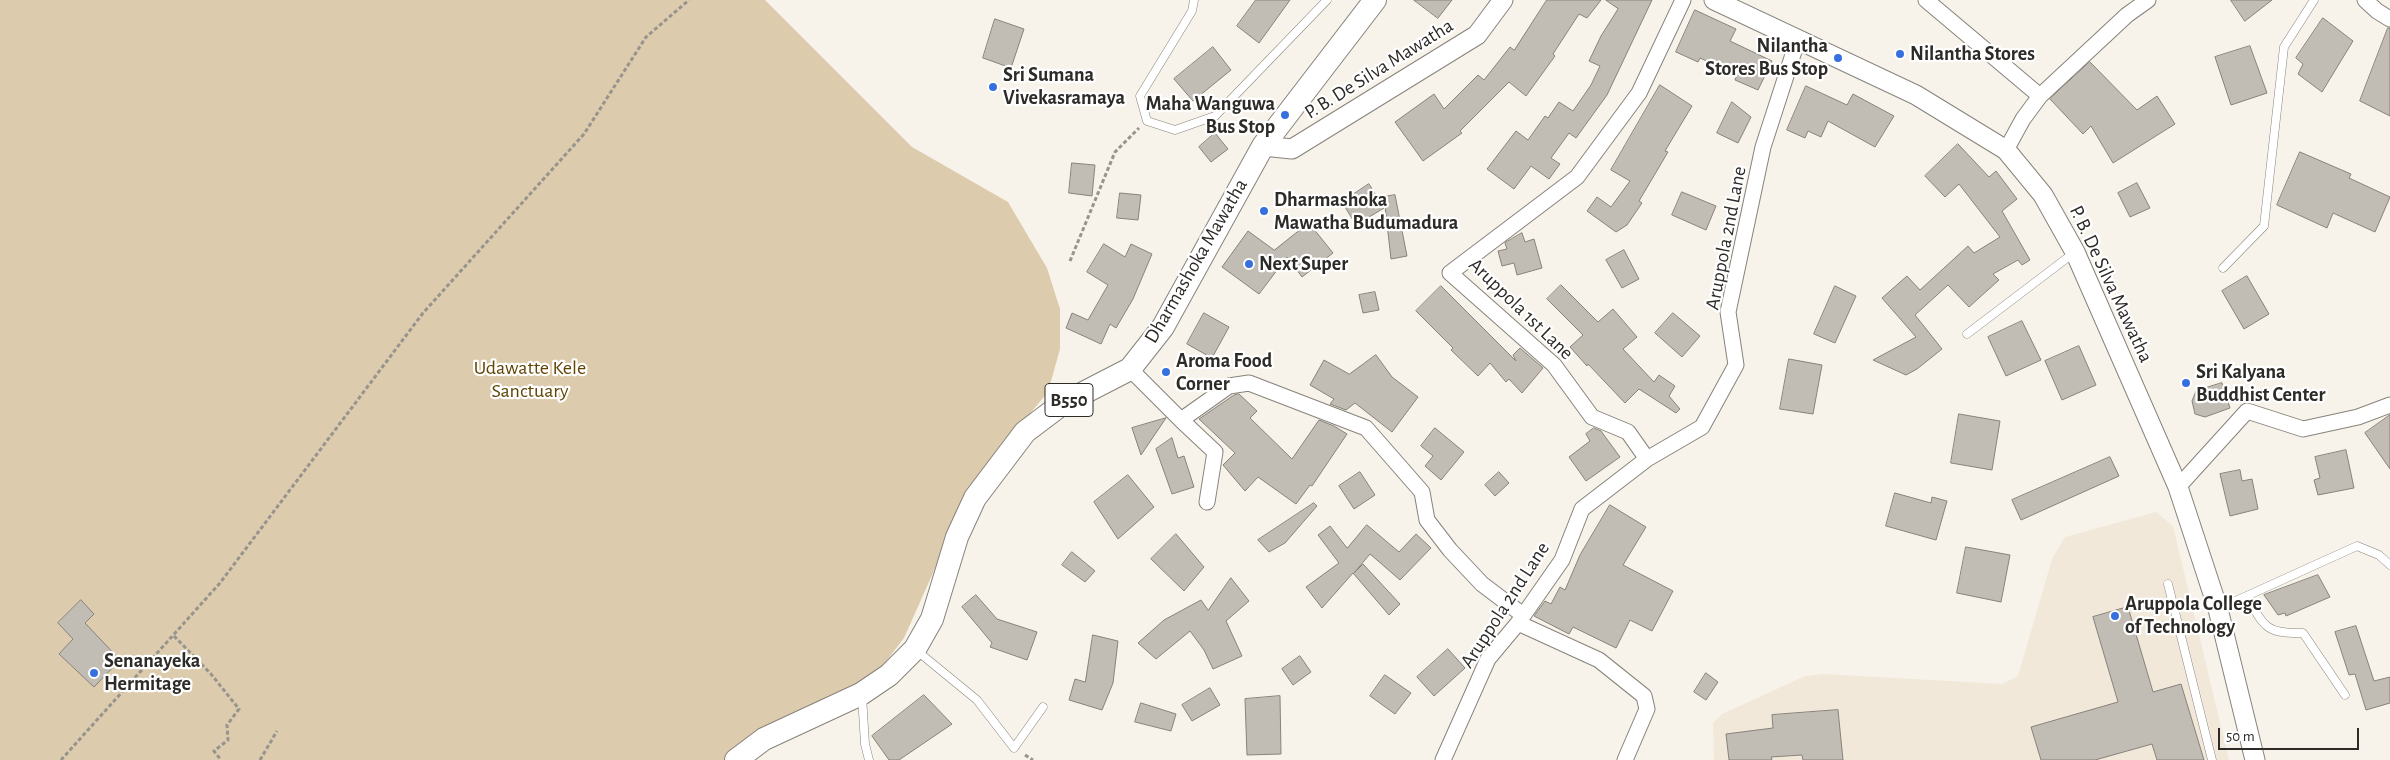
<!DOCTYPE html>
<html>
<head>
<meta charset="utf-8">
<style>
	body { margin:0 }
	#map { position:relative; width:2390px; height:760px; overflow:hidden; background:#f8f3ea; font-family:"Alegreya Sans",sans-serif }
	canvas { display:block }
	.scale { position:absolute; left:2218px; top:728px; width:141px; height:22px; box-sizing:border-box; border:2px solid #2d2b28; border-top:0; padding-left:6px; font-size:15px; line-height:18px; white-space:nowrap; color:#2d2b28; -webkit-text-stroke:4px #fff; paint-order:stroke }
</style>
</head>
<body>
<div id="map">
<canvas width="2390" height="760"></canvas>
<div class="scale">50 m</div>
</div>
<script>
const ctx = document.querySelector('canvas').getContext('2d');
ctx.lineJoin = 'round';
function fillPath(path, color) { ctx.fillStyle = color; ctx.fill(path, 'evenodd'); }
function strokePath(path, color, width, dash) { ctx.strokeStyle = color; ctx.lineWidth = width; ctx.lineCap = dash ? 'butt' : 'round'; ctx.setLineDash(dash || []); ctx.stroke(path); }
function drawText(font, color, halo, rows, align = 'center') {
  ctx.font = font + ' "Alegreya Sans",sans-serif'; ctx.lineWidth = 4.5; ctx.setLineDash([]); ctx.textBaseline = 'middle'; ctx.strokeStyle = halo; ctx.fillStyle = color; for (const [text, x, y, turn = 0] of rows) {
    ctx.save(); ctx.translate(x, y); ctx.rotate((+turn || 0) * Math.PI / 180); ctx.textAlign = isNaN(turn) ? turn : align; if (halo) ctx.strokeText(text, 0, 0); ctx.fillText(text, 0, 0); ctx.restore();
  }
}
fillPath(new Path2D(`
	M2156,512l17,14 56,234h-515l-1,-37 9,-9 83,-38 18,-2 179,10 16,-8 34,-117 13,-22z`), '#f1e8d9');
fillPath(new Path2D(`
	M0,0h765l147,147 96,55 39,66 13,41v40l-12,43 -31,37 -60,90 -53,119 -43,56 -125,66h-736z`), '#dccbad');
const building = new Path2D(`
	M1256,0h34l-31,43 -22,-17z
	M1414,0h38l-14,18z
	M1547,0h54l-14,18 -8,-4 -26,40 2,2 -29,40 -17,-14 -49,49 2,2 -39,28 -28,-39 39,-28 10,15 34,-34 6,5 26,-33 4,3z
	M1606,0h46l-45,95 -31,43 -7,-5 -18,25 9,6 -11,15 -18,-13 -17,23 -27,-20 29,-38 12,9 17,-24 3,2 11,-16 14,9 18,-26 9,-19 -11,-5 12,-25 17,-27z
	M2231,0h41l-27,21z
	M1695,10l41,19 -6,12 42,20 -14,29 -23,-10 2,-5 -37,-17 -2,4 -22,-10z
	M2323,18l30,23 -31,51 -24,-18 5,-10 -7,-6z
	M995,19l29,10 -13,39 -28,-10z
	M2388,28h2v88l-30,-15z
	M2250,46l17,47 -36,12 -16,-48z
	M1213,47l18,23 -38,31 -19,-22z
	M2090,62l47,48 20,-14 18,28 -62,39 -22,-37 -8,8 -33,-35z
	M1660,85l32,21 -27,45 3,1 -29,49 3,2 -15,22 -11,7 -29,-21 10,-14 14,10 19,-26 -19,-11z
	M1806,86l41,19 6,-11 41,22 -19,31 -47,-26 -7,16 -13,-6 -3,7 -18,-8z
	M1732,102l19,15 -13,26 -21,-10z
	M1215,133l13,16 -17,13 -12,-15z
	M1958,144l31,33 7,-6 21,28 -15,12 28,49 -8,5 -4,-5 -25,14 6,6 -30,27 -21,-22 -33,30 27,34 -25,20 -11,6 -33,-15 43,-23 -34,-39 25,-22 13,14 48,-44 6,7 26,-16 -41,-53 -14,13 -20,-21z
	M2300,152l51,22 -2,4 41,19 -15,35 -42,-19 -6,15 -50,-23z
	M1072,163l23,2 -3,31 -23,-3z
	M2137,183l13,25 -20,9 -12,-24z
	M1369,184l15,24 -28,17 -14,-23z
	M1682,192l34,14 -10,24 -34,-15z
	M1120,193l21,2 -3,25 -21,-2z
	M1395,195l12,61 -16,3 -7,-62z
	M1309,223l24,30 -31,24 -15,-20 -28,37 -37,-27 26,-36 26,19z
	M1522,233l3,9 9,-3 8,29 -25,7 -3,-12 -12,3 -4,-15 9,-2 -2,-6z
	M1104,244l21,13 6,-13 21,10 -19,45 -17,29 -6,-4 -9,20 -35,-16 6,-15 16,7 20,-35 -21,-13z
	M1624,250l15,29 -17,9 -16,-28z
	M2247,276l22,38 -25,15 -22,-38z
	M1561,285l37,37 15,-13 24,28 -14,12 31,33 5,-7 16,11 -6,10 11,13 -4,4 -37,-24 -14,14 -37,-39 -1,2 -17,-19 13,-12 -36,-36z
	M1441,286l75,75 -3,-6 7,-7 23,20 -21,25 -13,-14 -3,3 -16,-19 -12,13 -27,-26 2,-2 -37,-37z
	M1835,286l21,10 -21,47 -21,-9z
	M1375,292l4,18 -16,3 -4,-18z
	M1204,313l25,14 -17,31 -25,-14z
	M1673,313l27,23 -18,21 -27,-24z
	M2022,321l19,39 -35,16 -18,-39z
	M2079,346l17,39 -34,15 -17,-39z
	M1376,355l16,22 26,20 -26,35 -37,-29 -9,7 -16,-6 4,-5 -24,-14 14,-25 25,14z
	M1789,359l33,6 -9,49 -33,-5z
	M2222,383l8,25 -25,9 -10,-3 -3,-13 4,-10z
	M1239,394l18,17 -7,7 42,41 27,-39 15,6 13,8 -35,52 -2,-1 -14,19 -38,-27 -13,14 -22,-26 12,-12 -36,-34 35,-24z
	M1959,414l41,7 -8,49 -41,-7z
	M2390,415v54l-25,-36z
	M1166,418l-25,37 -9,-27z
	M1435,428l29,24 -23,28 -16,-14 8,-10 -12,-10z
	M1594,428l7,3 19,26 -34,24 -17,-24 21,-16 -4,-7z
	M1172,438l6,20 6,-2 10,31 -22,7 -16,-45z
	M2346,450l8,38 -36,7 -4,-15 6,-2 -5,-21z
	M2110,457l9,19 -98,44 -9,-20z
	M2240,470l2,11 10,-2 6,30 -28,7 -10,-42z
	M1360,472l15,23 -21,14 -15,-23z
	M1499,472l10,11 -14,13 -10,-11z
	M1128,475l26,32 -36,32 -24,-37z
	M1895,493l36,10 1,-6 15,4 -11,39 -50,-14z
	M1314,503l3,3 -32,37 -16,9 -11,-12z
	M1610,505l36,22 -23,38 50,26 -21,40 -22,-11 -14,28 -43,-21 -4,7 -35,-18 11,-15 6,3 9,-17 5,3 15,-35z
	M1367,525l32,27 17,-18 15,14 -31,32 -30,-26 -16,19 9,-9 37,40 -11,11 -36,-42 -31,35 -16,-21 33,-24 -21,-28 12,-9 17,22z
	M1176,534l28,33 -20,24 -33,-32z
	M1966,547l44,8 -9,47 -44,-9z
	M1072,552l23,19 -10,11 -23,-17z
	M2318,575l12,22 -44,19 -1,-3 -7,2 -14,-20z
	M1231,578l18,23 -23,20 16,35 -29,13 -9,-19 -14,-19 -34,28 -18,-16 26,-23 37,-20 7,10z
	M976,595l21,24 40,13 -10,28 -37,-13 2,-4 -30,-36z
	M81,600l13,14 -9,9 35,37 -26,27 -35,-33 14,-15 -15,-16z
	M2128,607l25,85 28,-8 23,76h-47l-5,-16 -57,16h-54l-10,-33 87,-25 -25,-85z
	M2356,626l18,55 16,-4v26l-24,7 -11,-36 -6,1 -14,-43z
	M1093,635l25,6 -5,42 -11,27 -33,-10 6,-21 10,3z
	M1448,649l17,19 -31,28 -17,-19z
	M1300,656l11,16 -18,13 -11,-16z
	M1706,673l12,9 -12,18 -12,-8z
	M1385,675l26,18 -16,21 -25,-18z
	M1210,688l10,17 -28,16 -10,-16z
	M924,695l28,29 -53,36h-10l-17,-24z
	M1280,696l1,58 -34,1 -2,-56z
	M1141,703l35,11 -5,17 -36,-9z
	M1838,710l5,50h-40l-1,-5 -31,2 1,3h-43l-3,-26 47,-6 -1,-13z`);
fillPath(building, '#c1bcb4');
strokePath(building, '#87827b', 1);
const service = new Path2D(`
	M1194,0l-2,11 -52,85 7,25 28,9 40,-14 112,-116
	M2223,268l41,-42 20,-179 30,-47
	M1967,334l108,-82
	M2168,584l44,176
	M2247,596c17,31 19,38 56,37l42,62
	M2218,609l139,-63 22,9 11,10
	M916,650l61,50 37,48 29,-41
	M862,696l3,48 4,16`);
const minor = new Path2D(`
	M1926,0l114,96
	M2365,0l12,11 13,8
	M2006,150l17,-31 17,-23 87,-81 21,-15
	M1130,369l51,51 48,-34 20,-3 117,45 56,64 5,28 23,30 32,34 41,31
	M1181,420l34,32 -8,50
	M1647,459l-19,-27 -36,-15 -38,-52 -104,-92 127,-96 62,-84 44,-93
	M2178,487l69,-76 56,18 55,-12 32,-12
	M1518,623l81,37 45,36 3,13 -22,51
	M1443,760l45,-101 30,-36 44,-63 20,-51 65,-50 55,-32 34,-62 -8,-53 35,-165 35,-108`);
const tertiary = new Path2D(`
	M1714,0l202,95 90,55 37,45 32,57 103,235 40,122 37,151
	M1263,146l29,3 185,-114 26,-35`);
const primary = new Path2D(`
	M736,760l28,-21 97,-45 28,-19 26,-26 17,-30 25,-82 18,-39 50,-66 37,-28 68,-35 33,-42 100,-181 112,-146`);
strokePath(service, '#87837b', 9);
strokePath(minor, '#87837b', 17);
strokePath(tertiary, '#87837b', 21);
strokePath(primary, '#87837b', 24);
strokePath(new Path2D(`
	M1070,261l45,-109 24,-24
	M174,636l37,38 28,35 -12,16 1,15 -14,11 7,9
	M1025,755l8,5
	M61,760l159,-177 203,-270 161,-179 62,-97 43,-37
	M260,760l17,-29`), '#97938d', 3, [4, 2.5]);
strokePath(service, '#fff', 8);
strokePath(minor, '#fff', 15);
strokePath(tertiary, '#fff', 19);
strokePath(primary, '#fff', 22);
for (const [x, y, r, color] of [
	[1900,54,5,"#3670df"],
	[1838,58,5,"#3670df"],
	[993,87,5,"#3670df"],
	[1285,115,5,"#3670df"],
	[1264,211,5,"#3670df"],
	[1249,264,5,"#3670df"],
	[1166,372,5,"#3670df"],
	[2186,383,5,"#3670df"],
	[2115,616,5,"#3670df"],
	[94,673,5,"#3670df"]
]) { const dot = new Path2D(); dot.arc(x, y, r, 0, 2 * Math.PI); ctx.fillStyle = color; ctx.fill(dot); strokePath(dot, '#fff', 2); }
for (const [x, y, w] of [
	[1069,400,48]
]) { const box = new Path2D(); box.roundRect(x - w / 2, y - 16.5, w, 33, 4); ctx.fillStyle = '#fff'; ctx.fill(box); strokePath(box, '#2d2b28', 1); }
drawText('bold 19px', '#2d2b28', null, [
	["B550",1069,400]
]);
drawText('bold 20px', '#2d2b28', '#fff', [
	["Nilantha",1828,46,"right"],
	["Stores Bus Stop",1828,69,"right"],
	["Nilantha Stores",1910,54],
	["Sri Sumana",1003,75],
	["Vivekasramaya",1003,98],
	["Maha Wanguwa",1275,104,"right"],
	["Bus Stop",1275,127,"right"],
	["Dharmashoka",1274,200],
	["Mawatha Budumadura",1274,223],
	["Next Super",1259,264],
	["Aroma Food",1176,361],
	["Corner",1176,384],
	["Sri Kalyana",2196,372],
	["Buddhist Center",2196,395],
	["Aruppola College",2125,604],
	["of Technology",2125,627],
	["Senanayeka",104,661],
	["Hermitage",104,684]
], 'left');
drawText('20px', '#2d2b28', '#fff', [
	["P. B. De Silva Mawatha",1379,69,-32],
	["Aruppola 2nd Lane",1726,238,-79],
	["Dharmashoka Mawatha",1196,261,-60],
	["P. B. De Silva Mawatha",2111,284,65],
	["Aruppola 1st Lane",1521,309,44],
	["Aruppola 2nd Lane",1505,605,-57]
]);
drawText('20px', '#5f4403', '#fff', [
	["Udawatte Kele",530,368],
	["Sanctuary",530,391]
]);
</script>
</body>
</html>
